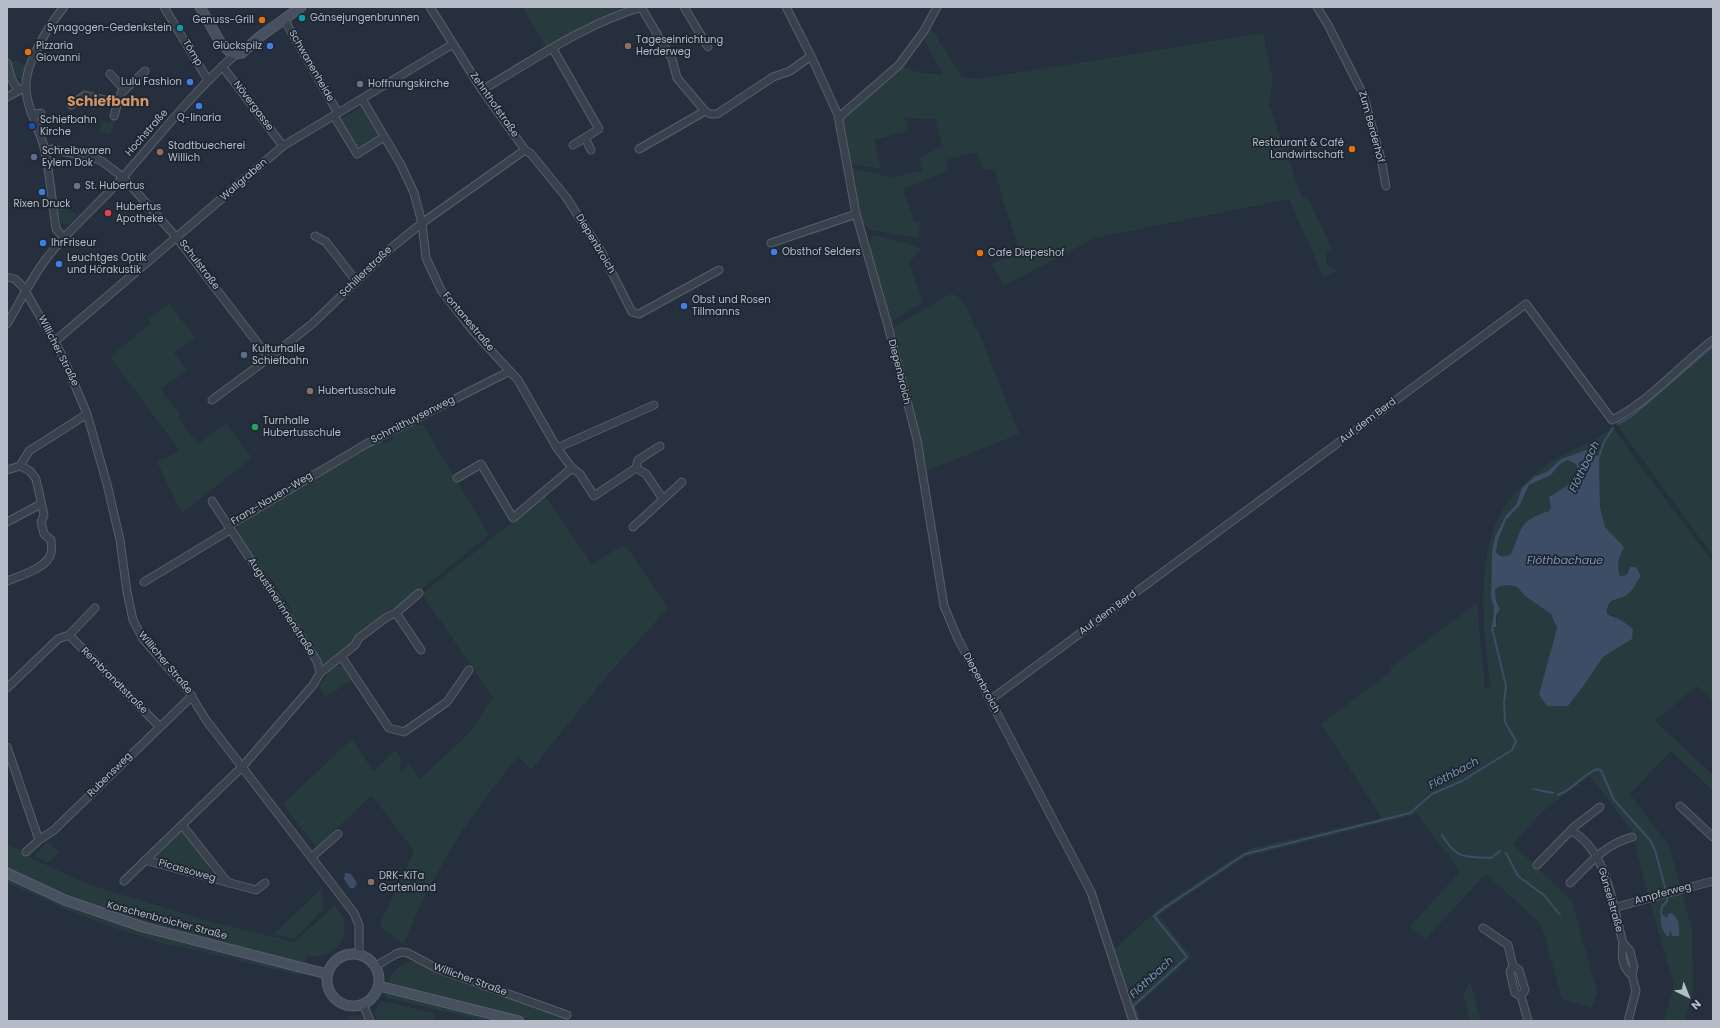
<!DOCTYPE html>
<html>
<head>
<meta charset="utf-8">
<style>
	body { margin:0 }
	#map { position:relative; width:1720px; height:1028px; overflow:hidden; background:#252f3d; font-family:Poppins,sans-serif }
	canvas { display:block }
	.frame { position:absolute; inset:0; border:8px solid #b5bcc8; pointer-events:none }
	.north { position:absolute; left:1668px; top:976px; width:40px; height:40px; -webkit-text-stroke:3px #1e2632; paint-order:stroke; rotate:137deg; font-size:11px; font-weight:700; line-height:16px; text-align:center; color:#b5bcc8 }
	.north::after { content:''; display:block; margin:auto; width:14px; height:18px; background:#b5bcc8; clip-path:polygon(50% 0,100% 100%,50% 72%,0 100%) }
</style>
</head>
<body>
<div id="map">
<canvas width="1720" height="1028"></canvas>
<div class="frame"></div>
<div class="north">N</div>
</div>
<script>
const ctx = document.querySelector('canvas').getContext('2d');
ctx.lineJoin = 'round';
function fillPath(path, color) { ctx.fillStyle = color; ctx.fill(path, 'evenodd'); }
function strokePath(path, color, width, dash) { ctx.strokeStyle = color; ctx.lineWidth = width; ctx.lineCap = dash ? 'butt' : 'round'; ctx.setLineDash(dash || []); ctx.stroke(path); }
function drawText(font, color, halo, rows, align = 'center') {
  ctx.font = font + ' Poppins,sans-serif'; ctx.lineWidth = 3.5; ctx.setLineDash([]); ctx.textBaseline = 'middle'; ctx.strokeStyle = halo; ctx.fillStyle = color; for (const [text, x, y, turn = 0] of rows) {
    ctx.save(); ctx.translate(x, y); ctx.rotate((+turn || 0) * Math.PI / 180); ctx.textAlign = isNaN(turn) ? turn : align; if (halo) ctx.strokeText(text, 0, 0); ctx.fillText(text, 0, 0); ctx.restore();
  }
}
fillPath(new Path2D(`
	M522,7h96l2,2 -38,17 -36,21z
	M931,28l31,49 17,2 284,-46 10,48 -4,24 33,93 5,-2 25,53 -5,3 -1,10 5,6 6,2 -13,8 -35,-79 -194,39 -91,48 -12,-22 6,-3 23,-7 -19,-57 -6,-25 -5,-3 -8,1 -6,-18 -31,8 2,11 -45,18 11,31 1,2 6,-2 -3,18 -43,-7 -5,-2 -7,-5 -4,-5 -9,-51 42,9 30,-6 -3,-13 23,-12 -7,-27 -30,-1 3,13 -34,9 7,29 -32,-6 -7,-43 59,-53 17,5 25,3 -19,-35z
	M9,60l18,5 -5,14 -8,-2z
	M361,107l18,30 -22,14 -18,-31z
	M704,114l3,2 -69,40 6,-4 -1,-2 5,-3 1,2 13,-8 -1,-2 7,-4 2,2 12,-8 -1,-2 8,-4 1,2 13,-8 -1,-2z
	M112,117l3,1 -2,8 1,2 -5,6 -10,-2 3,-11 8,2z
	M58,207l10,2 9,6 -7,8 -6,2 -4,-4z
	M854,217l1,3 -46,16 1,-3z
	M873,235l37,9 11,4 -12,15 14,39 -34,21 -22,-81 3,-1z
	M952,294c15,4 18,24 24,36h2l41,104 -95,38 -33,-143 55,-33z
	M169,303l26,35 -21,15 13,18 -27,18 21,27 -3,2 20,26 28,-21 26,35 -70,55 -25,-51 23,-11 -70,-94 41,-34 -2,-4z
	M1713,343v213l-98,-134z
	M420,419l69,116 -93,75 -5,-1 -38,30 2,4 -32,25 -2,-10 -29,-43 1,-3 -26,-39 -4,-1 -27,-40 2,-8 143,-86 3,6 9,-4 2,-8z
	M1613,426l19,29 81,107v139l-16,-15 -42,35 58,54v16l-42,-40 -41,43 39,52 11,39 -2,3 -27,7 -3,-1 -16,-62 -42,-56 -48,36 -29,32 59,58 25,90 -5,16 -30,-9 -21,-75 -55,-50 -61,65 -15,-13 50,-54 -43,-58 -172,43 -79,53 -7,6 33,41 -56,50 5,14h-6l-23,-70 51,-46 80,-53 10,-4 129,-30 -61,-94 71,-53 -2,-3 87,-65 8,86 6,-1c-8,-56 -18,-142 19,-189 10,-13 25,-25 38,-35 20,-15 47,-21 65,-38zM1586,450l14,24v33l5,20 19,20c-5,11 -8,18 -4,29l7,-1 1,19c-12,5 -20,6 -21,20l6,1 19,24 -29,18 -21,31 -14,18 -29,-12 18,-66 -6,-14 -26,-18 -8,-9 -9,-2 -8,1 -5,5 1,10 3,7 -3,19 -4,-7 2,-13 -3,-9 1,-47 3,-14 11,-22 10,-10 7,-17 11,-11 14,-6 13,-12z
	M1568,460l8,4 2,9 -7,10 -22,14 2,10 -2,4c-30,10 -26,15 -38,43 -6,3 -11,4 -15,-2l2,-12 8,-20 14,-15 9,-20 22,-10 8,-10z
	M545,496l47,69 27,-18 7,-1 42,62 -62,69 -75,93 -13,-14c-20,26 -41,52 -59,80 -22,35 -40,71 -56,108l-24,-18 35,-75 -37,-49 -6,-6 -53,50h-3l-32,-42 69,-65 21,32 23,-21 5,10 -2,13 10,-9 11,15 48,-45 25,-36 -71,-104z
	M335,666l8,1 9,13 -26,17 -8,-11z
	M180,833h5l24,31v8l-7,2 -44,-13 -2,-2 1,-3z
	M48,841l11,11 -11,11 -14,-7z
	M7,844l15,7 9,7 59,27 122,37 83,20 40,-37c2,3 5,7 7,10 2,5 2,11 2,16 -2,20 -19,27 -37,25l-2,7c-58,-15 -117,-27 -174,-44 -43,-13 -84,-31 -124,-50z
	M7,878c27,13 53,26 81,36 69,26 143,40 215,58l-1,4 -98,-24 -42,-9 -42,-13 -41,-15 -72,-32z
	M322,888l1,22 -29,29 -20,-5z
	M1679,892l3,1 10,36 1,63 -8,29h-21l10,-36 -24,-83 2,-2zM1661,913l6,6v18l-7,-19z
	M412,961l26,12 133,47 -35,1 -147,-38c3,-13 11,-18 23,-22z
	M1470,981l11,40h-11l-7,-27z
	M386,992l119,29h-21l-99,-24z
	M382,1001l52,12 1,5 -5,3h-53l-3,-9z
	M363,1015l3,6h-15l-5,-5z`), '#273b3e');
fillPath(new Path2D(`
	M1586,450l13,7 1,50 5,20 19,20c-5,11 -8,18 -4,29l7,-1 3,-8h6l5,9c-4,5 -8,14 -13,18 -11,8 -21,2 -21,20l14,6 12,9 -1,10 -29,18 -21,31 -14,18h-21l-8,-12 18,-66 -6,-14 -26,-18 -8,-9 -9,-2 -8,1 -5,4 1,11 4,8 -4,7v11h-4l2,-20 -3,-9 1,-47 3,-14 11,-22 10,-10 6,-17 12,-11 14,-6 13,-12zM1567,460l9,4 2,9 -7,10 -22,14 2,10 -2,4c-30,10 -26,15 -38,43 -6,3 -11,4 -15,-2l2,-12 8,-20 14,-15 9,-20 22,-10 8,-10z
	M345,873l6,1 6,9 -3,5h-4l-6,-9z
	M1661,913l6,5 1,-4 3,-1c8,4 9,14 8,23h-7l-2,-6 -1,7c-7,-4 -10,-16 -8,-24z`), '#3c4d65');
strokePath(new Path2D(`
	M1618,424l14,-8 81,-70
	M1598,459l6,-17 9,-14
	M1533,789l20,4
	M1558,795c15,-5 24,-20 39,-26l4,1 13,30 36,40 5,10 11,41
	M1442,835c15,25 22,21 49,23l9,-7
	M1506,853l12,23 27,20 15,19
	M1661,913l1,-6 5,-6v-6
	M1138,1021l-5,-15 54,-49 -33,-41 10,-8 81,-54 165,-41 22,-19 30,-13 50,-31 4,-9 -11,-19 -1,-20 2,-16 -14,-58 1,-3`), '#3c4d65', 2);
const street = new Path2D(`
	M164,7l44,73
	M430,7l52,83 43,60 6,4 35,43 36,56 30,59 7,2 80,-44
	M641,7l31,52 5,19 28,33
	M684,7l24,40
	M786,7l25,49 27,59 18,99 32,112 29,114 27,166 14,33 133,253 42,129
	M1317,7l11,18 35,69 18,65 5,27
	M284,19l54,94
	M553,49l46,80 -26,16
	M7,63l4,15 7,12
	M222,66l61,80
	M110,74l15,16
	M482,90c52,-30 102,-66 160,-83
	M7,97l15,-8
	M362,99l39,66 13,28 8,30 4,35 15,32 32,41 45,49 39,68 97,-43
	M71,105l14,-10 32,8
	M31,113l5,1 5,-1
	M114,116l7,-23 24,-22
	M334,116l23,38 27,-17
	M838,118l61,-53 25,-34 13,-24
	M585,138l6,12
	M639,149l66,-38 5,3h7l56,-37 17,-6 21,-15
	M45,152l6,-3 44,9 8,4 20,15 54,61 92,120
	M315,236l11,6 30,39
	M64,238l-8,-9c-4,-27 -6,-56 -12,-82 -5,-19 -17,-38 -18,-58 -2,-24 23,-64 38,-82
	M771,243l85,-29
	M7,277l8,2 8,8 40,70 24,57 20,70 13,56 7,52 6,28 10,19 44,50 19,31 148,193 5,12v29
	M7,324c13,-22 24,-45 39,-65 23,-30 52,-54 77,-82 37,-42 71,-86 113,-123
	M54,342l229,-196 170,-102
	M212,400l57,-42 43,-34 79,-76 31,-25 103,-73
	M557,448l15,20 8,6 14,22 42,-28 10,6 17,25
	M20,466l9,-15 58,-37
	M636,468l2,-8 22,-14
	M7,470l13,-4 10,5 6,8 8,36 -3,7 3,12 7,6c0,4 1,9 0,13 -3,15 -32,23 -44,28
	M457,478l24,-14 32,54 59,-50
	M7,522l34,-18
	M228,526l138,-82 144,-73
	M633,527l49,-45
	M144,582l86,-52
	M396,613l25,37
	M69,635l26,-27
	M341,656l48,72 15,4 43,-30 22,-32
	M320,673l35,-28 4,-7 28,-21 9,-4 23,-20
	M7,688l51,-49 11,-4 90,91
	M990,700l536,-396 86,116c37,-18 68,-55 101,-80
	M7,747l32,93
	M1680,806l33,31
	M182,825l46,58
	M1571,831c36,18 42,76 52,112l7,8 4,16 -2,8 4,16 -8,30
	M26,852l13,-12 15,-10 138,-134
	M312,857l26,-23
	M145,860l111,30 9,-7
	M1537,865l37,-38 26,-20
	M124,881l119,-115 70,-81 7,-12 -3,-12 -105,-160
	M1570,883c20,-20 34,-38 62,-46
	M1613,908l100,-27
	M1483,928l25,17 5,21 -3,6 5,21 6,3
	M1623,943c-2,12 -1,25 9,32
	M376,966l20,-12 6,-2 6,1 28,15 131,47
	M1513,966l6,4 6,20 -4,6 7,25
	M363,1004l7,17`);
const secondary = new Path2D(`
	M200,7l20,35 10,10 6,2 6,-1 16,-15 43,-31
	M7,873l58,27 78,27 184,47
	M327 980a26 26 0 1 1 52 0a26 26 0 1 1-52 0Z
	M379,986l140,35`);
strokePath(street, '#575f6b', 9);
strokePath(secondary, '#575f6b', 11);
strokePath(street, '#39414d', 7);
strokePath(secondary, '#47505f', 9);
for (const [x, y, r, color] of [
	[302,18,4,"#0f9aa8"],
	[262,20,4,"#e8710a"],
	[180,28,4,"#0f9aa8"],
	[270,46,4,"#3f7fe0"],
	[628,46,4,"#8d6e63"],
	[28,52,4,"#e8710a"],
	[190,82,4,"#3f7fe0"],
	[360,84,4,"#6b7280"],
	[199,106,4,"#3f7fe0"],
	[32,126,4,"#1a4fb4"],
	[1352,149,4,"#e8710a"],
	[160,152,4,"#8d6e63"],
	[34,157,4,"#5c6f8a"],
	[77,186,4,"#6b7280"],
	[42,192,4,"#3f7fe0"],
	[108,213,4,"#e0444e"],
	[43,243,4,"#3f7fe0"],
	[774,252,4,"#3f7fe0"],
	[980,253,4,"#e8710a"],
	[59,264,4,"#3f7fe0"],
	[684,306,4,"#3f7fe0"],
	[244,355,4,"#5c6f8a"],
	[310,391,4,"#8d6e63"],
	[255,427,4,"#2e9e5b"],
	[371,882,4,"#8d6e63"]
]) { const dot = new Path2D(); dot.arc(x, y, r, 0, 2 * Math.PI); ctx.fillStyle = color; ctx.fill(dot); strokePath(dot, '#1e2632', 1.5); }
drawText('10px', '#b5bcc8', '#1e2632', [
	["Gänsejungenbrunnen",310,18],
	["Genuss-Grill",254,20,"right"],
	["Synagogen-Gedenkstein",172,28,"right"],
	["Tageseinrichtung",636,40],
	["Herderweg",636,52],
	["Pizzaria",36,46],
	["Giovanni",36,58],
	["Glückspilz",262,46,"right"],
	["Lulu Fashion",182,82,"right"],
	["Hoffnungskirche",368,84],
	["Q-linaria",199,118,"center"],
	["Schiefbahn",40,120],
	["Kirche",40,132],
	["Restaurant & Café",1344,143,"right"],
	["Landwirtschaft",1344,155,"right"],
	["Stadtbuecherei",168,146],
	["Willich",168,158],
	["Schreibwaren",42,151],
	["Eylem Dok",42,163],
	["St. Hubertus",85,186],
	["Rixen Druck",42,204,"center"],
	["Hubertus",116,207],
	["Apotheke",116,219],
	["IhrFriseur",51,243],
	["Obsthof Selders",782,252],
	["Cafe Diepeshof",988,253],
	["Leuchtges Optik",67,258],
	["und Hörakustik",67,270],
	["Obst und Rosen",692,300],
	["Tillmanns",692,312],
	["Kulturhalle",252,349],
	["Schiefbahn",252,361],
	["Hubertusschule",318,391],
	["Turnhalle",263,421],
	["Hubertusschule",263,433],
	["DRK-KiTa",379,876],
	["Gartenland",379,888]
], 'left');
drawText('10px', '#b5bcc8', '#1e2632', [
	["Tömp",192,53,59],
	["Schwanenheide",311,66,60],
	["Zehnthofstraße",494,105,55],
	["Növergasse",253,106,53],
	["Zum Berderhof",1371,127,75],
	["Hochstraße",147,133,-49],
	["Wallgraben",244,180,-41],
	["Diepenbroich",595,244,59],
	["Schulstraße",199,265,53],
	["Schillerstraße",366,272,-44],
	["Fontanestraße",468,322,50],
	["Willicher Straße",58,351,63],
	["Diepenbroich",899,372,76],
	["Schmithuysenweg",413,420,-27],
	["Auf dem Berd",1368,421,-37],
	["Franz-Nauen-Weg",272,499,-31],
	["Augustinerinnenstraße",281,607,57],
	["Auf dem Berd",1108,613,-36],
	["Willicher Straße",165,663,50],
	["Rembrandtstraße",114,681,45],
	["Diepenbroich",981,683,62],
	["Rubensweg",110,775,-45],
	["Picassoweg",187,871,16],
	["Ampferweg",1663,894,-15],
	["Günselstraße",1610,900,74],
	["Korschenbroicher Straße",167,921,15],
	["Willicher Straße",470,980,20]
]);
drawText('italic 11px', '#7e93ae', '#1e2632', [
	["Flöthbach",1585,467,-64],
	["Flöthbachaue",1565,561],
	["Flöthbach",1454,774,-28],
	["Flöthbach",1152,978,-43]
]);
drawText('bold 14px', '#cf9568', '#1e2632', [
	["Schiefbahn",108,102]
]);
</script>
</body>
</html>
